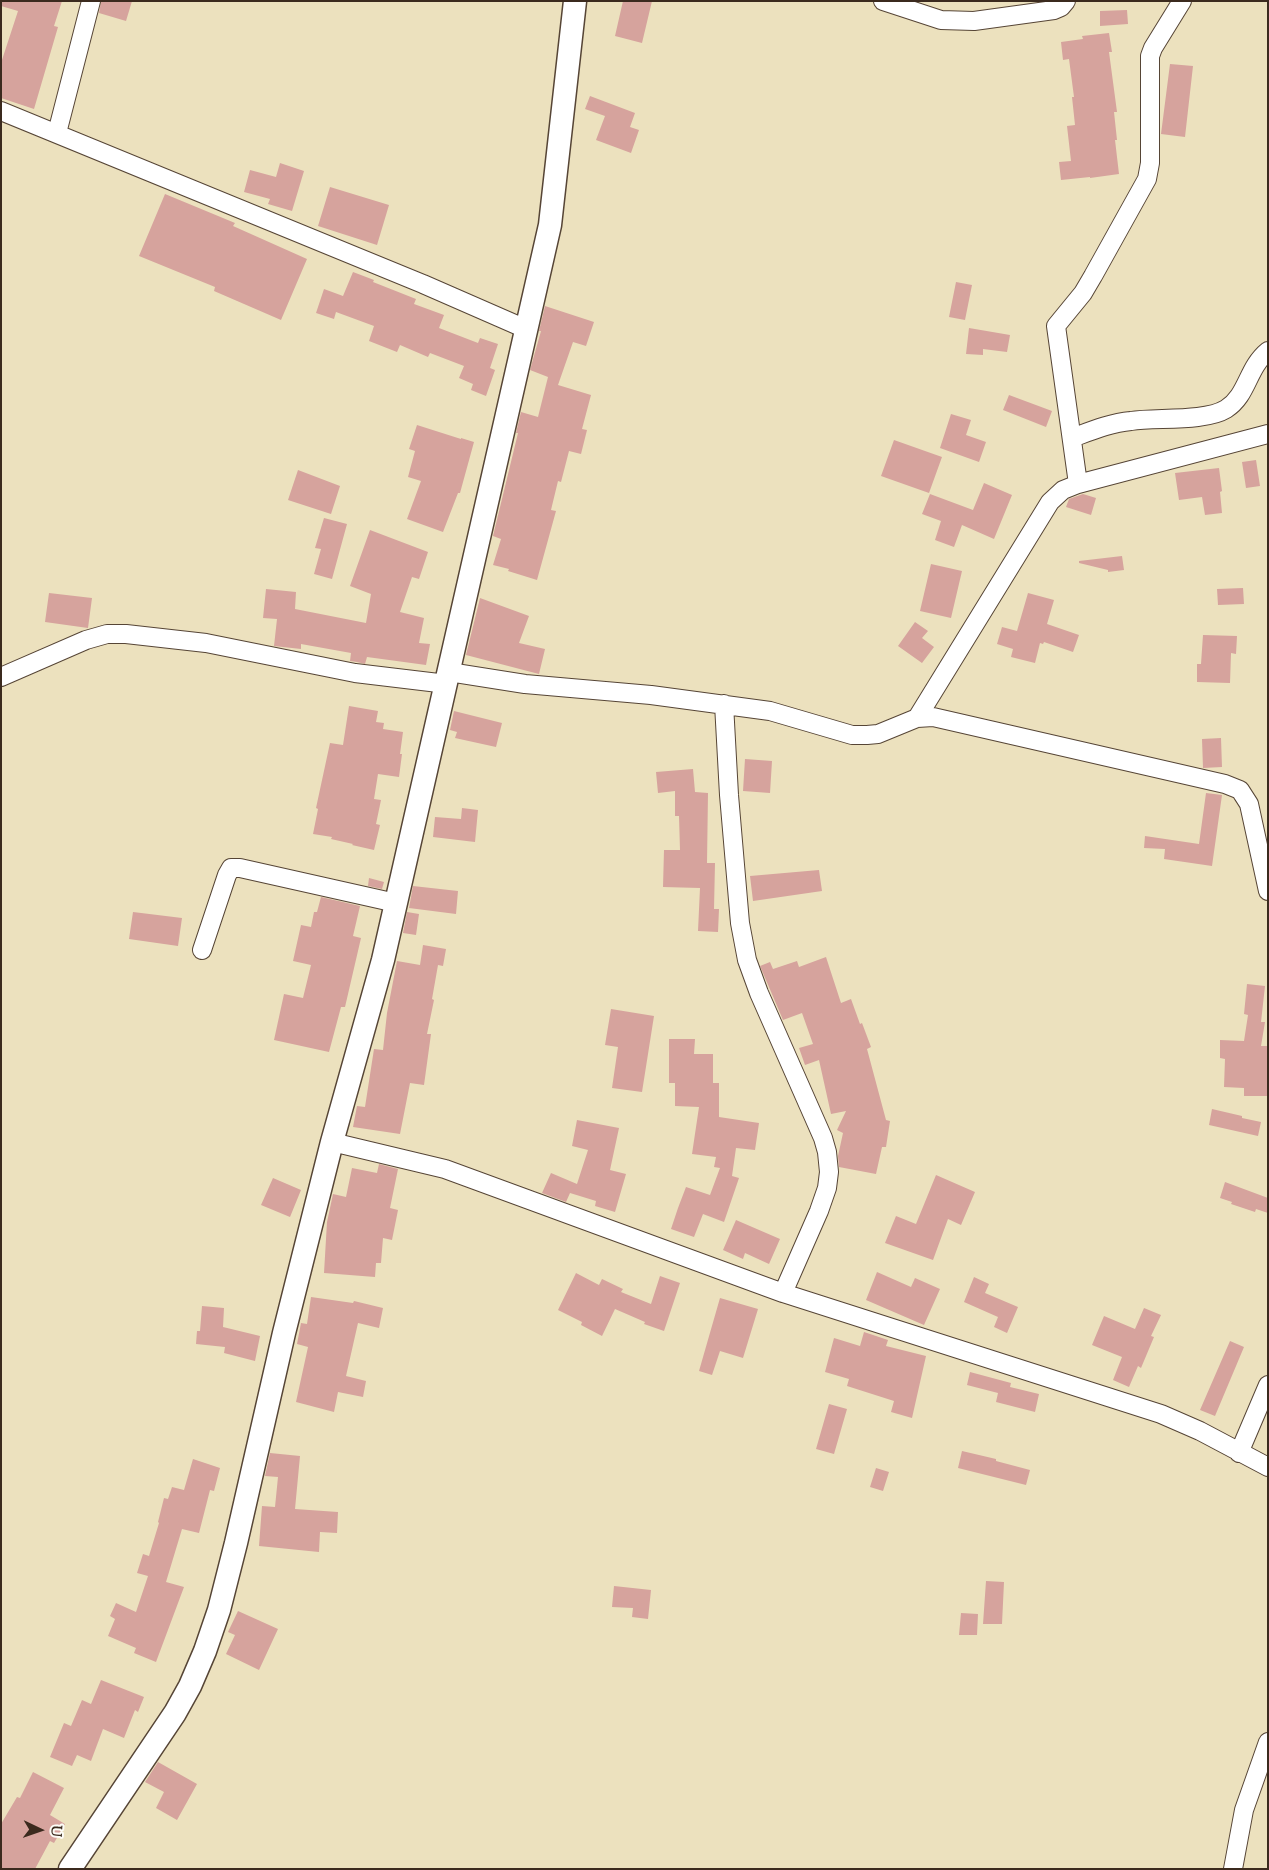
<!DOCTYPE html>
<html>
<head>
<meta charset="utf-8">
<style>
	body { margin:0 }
	#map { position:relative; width:1269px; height:1870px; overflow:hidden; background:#ece1be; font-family:"Sorts Mill Goudy",serif }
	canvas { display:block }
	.frame { position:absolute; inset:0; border:2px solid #3b2a1e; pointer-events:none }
	.north { position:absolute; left:15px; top:1805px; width:50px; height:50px; -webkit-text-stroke:4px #fdfcf7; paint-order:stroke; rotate:93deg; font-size:14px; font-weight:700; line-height:20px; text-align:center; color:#3b2a1e }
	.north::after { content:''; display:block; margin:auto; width:18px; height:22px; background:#3b2a1e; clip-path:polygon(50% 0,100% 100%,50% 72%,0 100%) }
</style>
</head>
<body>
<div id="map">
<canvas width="1269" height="1870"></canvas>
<div class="frame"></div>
<div class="north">U</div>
</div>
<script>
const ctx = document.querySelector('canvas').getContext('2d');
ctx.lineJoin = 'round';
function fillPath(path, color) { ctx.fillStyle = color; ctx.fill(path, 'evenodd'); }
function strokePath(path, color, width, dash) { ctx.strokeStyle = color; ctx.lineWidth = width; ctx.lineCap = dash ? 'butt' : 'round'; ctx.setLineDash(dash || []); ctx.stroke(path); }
fillPath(new Path2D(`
	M1,1h61l-8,25 4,1 -24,82 -33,-11v-35l17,-52 -17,-5z
	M101,1h31l-6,20 -27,-8z
	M623,1h29l-10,42 -27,-7z
	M1127,10l1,14 -28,2v-15z
	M1109,33l3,19h-3l8,60h-3l3,28h-2l4,34 -29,4v-1l-29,3 -2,-18 12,-1 -4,-35 8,-1 -3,-28h2l-5,-38 -6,1 -2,-18 22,-3 -1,-3z
	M1170,64l23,2 -8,71 -24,-3z
	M590,96l45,17 -5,14 9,3 -8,23 -35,-13 9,-24 -20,-7z
	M280,163l24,8 -12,40 -24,-7 2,-5 -26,-7 6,-22 26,7z
	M330,187l59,18 -12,40 -59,-19z
	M165,194l70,29 -2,3 74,33 -26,61 -67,-29 1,-4 -76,-31z
	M353,272l21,8 -1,2 43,17 -2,5 30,11 -5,13 39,15 2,-5 18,6 -8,24 5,2 -9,26 -15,-6 2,-6 -14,-6 5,-12 -34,-13 -2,4 -28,-12 -3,7 -28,-11 5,-15 -38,-14 -2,7 -18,-6 8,-24 19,7z
	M956,282l16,3 -7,35 -16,-3z
	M545,306l49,16 -8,24 -13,-4 -15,43 33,10 -9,34 5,1 -6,24 -12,-3 -8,31 -3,-1 -7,29 5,1 -19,69 -29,-9 1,-2 -16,-4 8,-26 -8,-3 25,-103h-2l5,-21 17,5 10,-40 -18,-7 11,-39h-2z
	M969,328l41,7 -3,17 -24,-3v6l-17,-1z
	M1009,395l43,16 -6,16 -43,-17z
	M951,414l20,6 -5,15 20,7 -7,20 -39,-14z
	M417,425l44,14v-1l13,4 -14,51h-2l-15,39 -36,-13 14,-38 -13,-4 7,-26 -6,-2z
	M894,440l48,17 -13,36 -48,-17z
	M1256,460l4,26 -14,2 -4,-26z
	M1219,468l3,23 -2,1 2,21 -17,2 -3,-18 -23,3 -4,-27z
	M298,470l42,16 -9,28 -43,-14z
	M984,483l28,12 -18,44 -32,-14 -8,22 -19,-7 6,-19 -19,-7 8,-20 43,16z
	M1083,494l13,4 -5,17 -25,-8 3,-8z
	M324,518l23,6 -15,55 -18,-5 7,-25 -6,-1z
	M370,530l58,22 -9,27 -7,-2 -12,35 24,6 -5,25 11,1 -4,21 -59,-8 -2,7 -8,-2 -7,-1 1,-8 -50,-9v5l-27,-3 3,-27 -14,-1 3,-29 30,3 -1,17 71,14 5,-29 -21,-8z
	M1122,556l2,14 -16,2v-2l-29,-7v-2z
	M931,564l31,7 -11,47 -31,-7z
	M1243,588l1,16 -26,1 -1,-16z
	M49,593l43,5 -4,30 -43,-6z
	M1028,593l26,7 -7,24 32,11 -6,17 -29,-10 -1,2 -3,-1 -5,20 -24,-6 2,-8 -16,-5 5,-17 15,4z
	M480,598l49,18 -10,27 26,6 -6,25 -73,-19z
	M915,622l13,9 -6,7 12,9 -12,16 -24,-17z
	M1203,635l34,1 -1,18 -5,-1 -1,30 -33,-1v-18h4z
	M349,706l29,5 -2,11 8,1 -1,6 20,3 -3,22h2l-3,23 -21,-3 -4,25 7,1 -5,24 4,1 -6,25 -22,-5 1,-1 -22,-5 1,-2 -19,-3 5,-25 -2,-1 14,-65 13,2z
	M454,711l48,12 -6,24 -41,-9 2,-6 -7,-2z
	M1221,738l1,29 -19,1 -1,-29z
	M745,759l27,2 -2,32 -27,-2z
	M693,769l2,23 13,1 -1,70h8l-1,46h5l-1,23 -20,-1 2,-43 -37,-1 1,-37h16l-1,-34h-4v-25l-17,2 -2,-21z
	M1206,793l16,2 -10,71 -48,-7 1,-10 -21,-1 1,-12 54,8z
	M462,808l16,2 -3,32 -42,-5 2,-20 26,2z
	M819,870l3,21 -69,10 -3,-25z
	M369,878l15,4 -2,7 -14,-3z
	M413,886l45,5 -2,23 -47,-6z
	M321,897l39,9 -7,30 8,2 -16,69h-4l-12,45 -55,-12 10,-46 19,4 8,-33 -18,-4 8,-36 10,2 3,-15h3z
	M133,912l49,6 -4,28 -49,-7z
	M407,912l12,2 -3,21 -13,-2z
	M423,945l23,4 -3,17 -5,-1 -6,34 2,1 -7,34h4l-7,51 -14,-2 -10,51 -47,-7 4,-21 8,1 9,-58 9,1 4,-37 10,-52 23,4z
	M826,957l15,46 10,-4 9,25 2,-1 9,24 -4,2 19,71 4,1 -4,26h-4l-6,27 -37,-7 -1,-11 5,-23 -6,-3 9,-19 -15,3 -12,-54 -14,5 -6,-17 14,-4 -11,-31 -19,7 -23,-54 10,-4 3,7 24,-8 2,6z
	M1247,984l18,2 -4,36h4l-4,24h7v50h-24v-8l-20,-1 1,-28 -5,-1v-18l24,1 4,-26 -4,-1z
	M611,1009l43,7 -12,76 -30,-4 6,-41 -13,-2z
	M669,1039h26l-1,15h19v29h6v34l40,6 -4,27 -19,-2 -4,28 7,2 -15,44 -21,-8 -9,23 -23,-8 7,-21 8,-21 24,8 10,-27 -6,-1 2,-10 -24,-3 7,-47 -24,-1v-23h-6z
	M1212,1109l30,7v2l19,4 -3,14 -49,-11z
	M577,1120l42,8 -9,42 16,4 -11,38 -20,-6 1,-5 -26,-8 -4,9 -24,-9 9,-20 26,11 11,-34 -16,-4z
	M379,1164l19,5 -8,39 8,2 -6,30 -9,-2 -2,25h-5l-1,14 -51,-4 3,-51 6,-28 13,3 6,-29 25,5z
	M936,1175l39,17 -14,33 -13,-6 -15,41 -48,-17 11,-27 20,8z
	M273,1178l28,12 -11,27 -29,-12z
	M1225,1182l43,16v15l-12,-4 -1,3 -24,-8 1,-2 -12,-4z
	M736,1220l44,19 -11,25 -24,-11 -2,6 -20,-9z
	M877,1272l34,15 4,-9 25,11 -16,36 -58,-25z
	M576,1273l23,12 3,-6 21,10 -2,3 30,12 9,-28 20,7 -16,48 -20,-7 1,-2 -30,-13 -13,27 -21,-11 1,-3 -24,-12z
	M974,1277l15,7 -4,9 33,14 -11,26 -13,-6 4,-10 -34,-15z
	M311,1297l42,6 1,-2 29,7 -4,20 -21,-5 -12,53 20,5 -3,16 -25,-5 -4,20 -38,-10 12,-55 -11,-3 4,-21 6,1z
	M720,1298l38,11 -15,49 -23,-7 -8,24 -13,-4z
	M202,1306l22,2 -1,19 37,9 -5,25 -31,-8 1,-6 -29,-3 1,-13h3z
	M1144,1308l17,7 -10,21 3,1 -13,31 -3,-2 -9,21 -16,-7 9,-23 -30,-12 12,-29 31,13z
	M864,1332l24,8 -2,6 40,10 -14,62 -21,-6 3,-11 -47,-15 2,-7 -24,-7 9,-34 26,8z
	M1230,1341l14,6 -29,69 -15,-6z
	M970,1372l41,11 -1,4 29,7 -4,18 -39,-10 2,-9 -31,-8z
	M829,1404l18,5 -13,45 -18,-5z
	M962,1451l34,8v2l34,9 -4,15 -68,-17z
	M270,1453l30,3 -5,53 43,3 -1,21 -17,-1 -1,20 -60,-6 3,-40 13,1 3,-30 -13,-1z
	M193,1459l27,9 -6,23 -4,-1 -11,43 -17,-4 -16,53 18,5 -28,75 -22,-9 2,-5 -28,-12 7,-17 -5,-3 6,-13 20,9 12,-36 -11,-3 6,-19 6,2 10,-33 -1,-1 6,-24 4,1 4,-12 12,3z
	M876,1468l13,4 -6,19 -13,-4z
	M986,1581l18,1 -2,42h-19z
	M614,1586l37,4 -3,29 -16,-2 1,-9 -21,-1z
	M238,1611l40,18 -19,41 -33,-16 9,-19 -7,-3z
	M961,1613l17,1 -1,21h-18z
	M101,1680l43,17 -6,15 -3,-2 -11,28 -21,-9 -12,32 -14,-6 -5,11 -22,-9 14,-34 7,3 11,-26 9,4z
	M158,1762l39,22 -20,36 -21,-12 8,-16 -19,-10z
	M33,1772l31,16 -14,27 15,9 -11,19 -4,-2 -15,28h-34v-45l16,-27 3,1z`), '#d6a39d');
const minor = new Path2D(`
	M883,1l58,19 33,1 80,-11 7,-3 5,-6
	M1,111l422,173 103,45
	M57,133l34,-132
	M1072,438c19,-7 38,-15 59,-17 24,-4 74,1 95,-12 22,-14 21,-41 42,-58
	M1078,484l-22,-158 27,-33 10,-17 54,-97 3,-16v-107l3,-8 29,-47
	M449,672l76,12 126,11 119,16 82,24h15l11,-1 39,-16 16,-1 292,67 15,6 9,14 19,87
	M1,677l85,-37 21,-6h19l80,9 149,30 92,11
	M724,704l5,91 11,128 7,37 12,33 64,145 4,14 2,20 -2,16 -8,23 -36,82
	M917,718l133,-216 13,-12 15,-6 190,-50
	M202,950l25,-75 4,-7h9l156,35
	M332,1142l113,27 338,124 378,121 39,17 68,36
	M1239,1453l29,-68
	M1233,1869l11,-59 24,-68`);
const tertiary = new Path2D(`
	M70,1869l105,-156 15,-27 15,-35 14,-41 17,-67 48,-210 48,-191 51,-182 167,-735 25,-224`);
strokePath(minor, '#564536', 20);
strokePath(tertiary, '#564536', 25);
strokePath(minor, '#fff', 18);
strokePath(tertiary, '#fff', 22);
</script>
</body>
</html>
